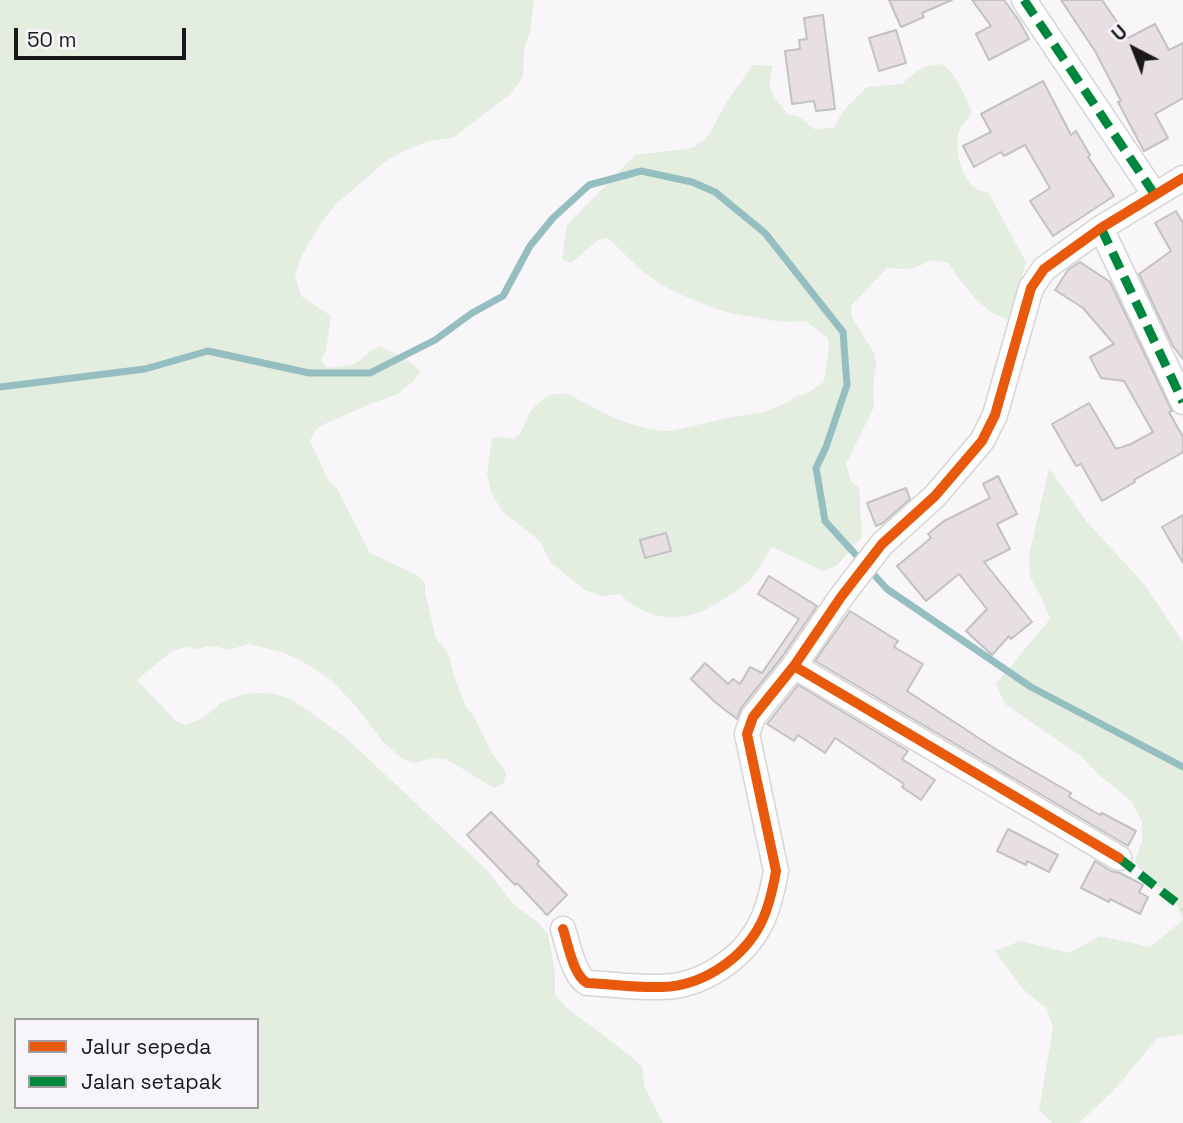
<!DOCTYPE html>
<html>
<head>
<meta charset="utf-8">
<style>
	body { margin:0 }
	#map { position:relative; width:1183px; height:1123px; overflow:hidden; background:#f8f6f9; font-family:"Space Grotesk",sans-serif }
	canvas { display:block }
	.legend { position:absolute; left:14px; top:1018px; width:245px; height:91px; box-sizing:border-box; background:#f8f5fa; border:2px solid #9f9da0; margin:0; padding:9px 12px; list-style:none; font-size:21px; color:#19181a }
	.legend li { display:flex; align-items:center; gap:14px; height:35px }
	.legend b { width:35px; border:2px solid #9f9da0 }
	.north { position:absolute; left:1099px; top:14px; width:70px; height:70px; -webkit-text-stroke:5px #f8f5fa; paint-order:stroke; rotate:318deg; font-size:19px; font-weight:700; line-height:28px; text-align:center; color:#19181a }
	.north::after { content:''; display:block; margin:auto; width:24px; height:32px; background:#19181a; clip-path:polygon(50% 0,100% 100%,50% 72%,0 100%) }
	.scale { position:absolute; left:14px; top:28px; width:172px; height:32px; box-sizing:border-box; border:4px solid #19181a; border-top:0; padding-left:9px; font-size:21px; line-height:24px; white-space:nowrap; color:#19181a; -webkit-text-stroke:5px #f8f5fa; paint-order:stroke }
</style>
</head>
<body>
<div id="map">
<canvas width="1183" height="1123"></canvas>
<ul class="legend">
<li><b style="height:9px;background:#e8590c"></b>Jalur sepeda</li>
<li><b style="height:9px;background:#00873e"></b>Jalan setapak</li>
</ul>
<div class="north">U</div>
<div class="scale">50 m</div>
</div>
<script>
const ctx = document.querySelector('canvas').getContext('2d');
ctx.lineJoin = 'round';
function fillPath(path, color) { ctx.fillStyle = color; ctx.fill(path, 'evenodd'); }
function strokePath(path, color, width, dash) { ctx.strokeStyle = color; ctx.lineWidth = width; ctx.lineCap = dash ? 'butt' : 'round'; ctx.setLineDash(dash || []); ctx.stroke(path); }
fillPath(new Path2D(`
	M0,0h534l-4,31 -6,20 -1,26 -14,18 -56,43 -25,3 -22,9 -20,11 -49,42 -14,17 -21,35 -7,20 6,21 30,20 -5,34 -5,10 6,8 28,-4 16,-13 10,-5 32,18 7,8 -6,9 -18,14 -21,7 -53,23 -8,7 -4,9 18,39 8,7 34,66 47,22 8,7v10l11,47 7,7 6,9 5,21 12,31 7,8 20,40 7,8 6,10 -2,10 -10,5 -48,-29 -11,-1 -22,5 -10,-4 -20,-17 -28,-37 -24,-25 -26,-17 -20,-10 -36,-9 -21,6 -10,-3 -11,-1 -10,3 -10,-2 -15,4 -35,29 38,40 9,5c11,-3 20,-7 29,-15 4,-3 5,-5 8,-7 22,-12 48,-13 70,-4l54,38 141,132 28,36 25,18 9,12 7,36v24l14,15 40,29 33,27 2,20 19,37h-663zM16,1020h241v87h-241z
	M943,64c15,13 21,30 29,48 -3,6 -11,13 -13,19 -6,16 2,48 18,58 3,2 7,2 11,3l38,70 -16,58c-28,-7 -46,-34 -62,-57l-19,-3c-14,11 -26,9 -42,8l-36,38 1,11 22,36 2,11 -3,22 1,21 -28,57 5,17 8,7 3,49 -25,28 -14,6 -51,-24c-8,11 -15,27 -25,36 -6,6 -16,11 -23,16 -38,25 -70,26 -105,-5l-17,2 -17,-6 -35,-28 -10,-21 -37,-29 -12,-19 -4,-20 5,-35 11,-1 11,2c10,-7 9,-15 15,-25 9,-14 22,-23 39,-20 32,17 66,37 103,37l61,-14 33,-5 23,-10 8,-6 10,-2 18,-12 5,-34 -1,-10 -23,-17 -23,1 -42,-7 -21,-5 -40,-16 -19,-10 -18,-13 -34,-33 -10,2 -27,23 -9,-4 5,-34 68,-70 49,-6 10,-2 9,-6 7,-8 17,-32 26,-36 20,1c-8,26 1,29 15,49l10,1 16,13 19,-1 12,-19 22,-22 35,-3 16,-14 9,-4z
	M1049,468l37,53 59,64 38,57v392l-25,4 -45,53 -34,32h-26l-14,-13 14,-83 -6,-18 -24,-20 -28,-38 25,-10 49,12 31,-17 50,11 33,-27 -6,-15 -14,-15 -17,-12 -11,-17 7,-19v-21l-11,-20 -33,-27 -16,-17 -77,-53 -9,-20 54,-65 -9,-22 -11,-20 -1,-21z`), '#e3ede0');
strokePath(new Path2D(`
	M0,387l145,-18 63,-18 101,22h61l65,-33 37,-27 31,-17 27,-50 23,-28 36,-33 52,-14 51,11 23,10 50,41 78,99 4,53 -21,62 -10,21 9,53 62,68 144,98 152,80`), '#95bec0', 7);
const building = new Path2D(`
	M889,0h63l-30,13 2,4 -23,10z
	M972,0h32l14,19 11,20 -40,21 -13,-26 15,-8z
	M1061,0h41l26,38 27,-14 14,26 14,-7v55l-28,16 13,24 -24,13 -26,-49 3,-1 -26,-50z
	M823,15l12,94 -19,2 -2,-10 -22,3 -7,-53 15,-2 -1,-9 8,-1 -3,-21z
	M896,30l10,33 -27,8 -10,-33z
	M1043,81l28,54 5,-4 14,24 -2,2 26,39 -61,40 -23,-35 20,-13 -25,-43 -21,11 -3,-4 -27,15 -11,-21 28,-14 -10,-18z
	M1176,211l7,12v136l-10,-13 -34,-72 32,-23 -16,-28z
	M1080,262l30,20 62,129 -3,1 14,25v15l-49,28 1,2 -33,19 -21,-37 -5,2 -24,-42 37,-21 27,46 15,-5 22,-12 -29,-51 -23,-3 -11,-21 24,-13 -31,-36 -28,-18 13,-20z
	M998,476l19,38 -20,10 13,25 -26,13 48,60 -21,17 -2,-3 -17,19 -26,-24 21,-22 -28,-35 -33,27 -29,-35 34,-28 -3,-4 16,-13 46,-23 -7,-14z
	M906,488l4,11 -27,24 -7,3 -9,-23z
	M1183,515v48l-21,-36z
	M666,533l5,18 -26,7 -5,-18z
	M769,576l48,30 -35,51 -41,51 -4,11 -22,-17 -24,-23 14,-16 23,21 5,-5 7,5 10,-17 12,6 37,-54 -41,-25z
	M850,611l48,30 -4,6 29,17 -16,27 90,59 74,43 -2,4 31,18 2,-2 34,18 -8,15 -313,-185z
	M798,685l110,66 -6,8 33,21 -14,20 -19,-13 2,-3 -69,-46 -10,15 -27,-18 -4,6 -27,-17z
	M491,812l48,49 -2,3 30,31 -20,20 -30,-32 -2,2 -48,-50z
	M1008,829l50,26 -9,17 -22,-11 -1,4 -29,-14z
	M1095,861l16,10 9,2 23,12 -4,7 9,5 -8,17 -30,-15 -1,3 -28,-14z`);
fillPath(building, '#e8dfe5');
strokePath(building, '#c2c1c3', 2);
const street = new Path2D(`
	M1024,0l131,195
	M1101,228l82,174
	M794,666l325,192
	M563,929c5,15 10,46 24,54 25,1 50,5 75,4 40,-1 81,-28 99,-64 8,-16 12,-35 15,-52l-29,-137 6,-17 41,-51 47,-69 41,-53 53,-48 47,-55 13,-26 36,-127 13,-19 57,-41 82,-50`);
strokePath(street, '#d5d4d6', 27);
strokePath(street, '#fefefe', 24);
strokePath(new Path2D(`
	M1024,0l131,195
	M1101,228l82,174
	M1119,858l64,50`), '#00873e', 9, [18, 9]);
strokePath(new Path2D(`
	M794,666l325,192
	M563,929c5,15 10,46 24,54 25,1 50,5 75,4 40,-1 81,-28 99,-64 8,-16 12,-35 15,-52l-29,-137 6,-17 41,-51 47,-69 41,-53 53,-48 47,-55 13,-26 36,-127 13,-19 57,-41 82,-50`), '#e8590c', 10);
</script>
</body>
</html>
